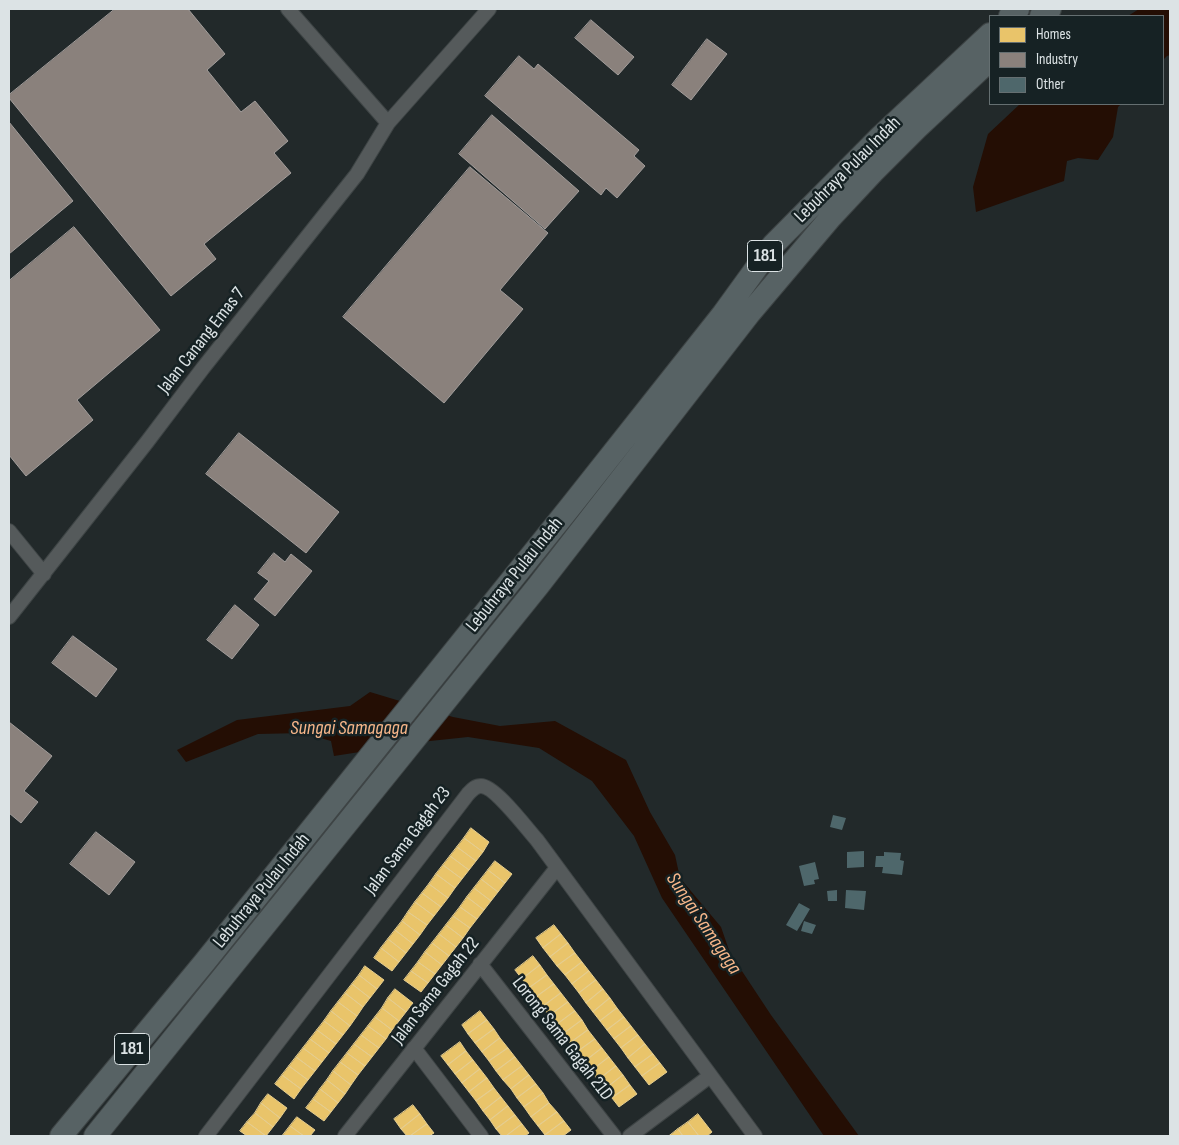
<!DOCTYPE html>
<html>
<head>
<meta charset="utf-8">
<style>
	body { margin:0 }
	#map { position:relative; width:1179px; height:1145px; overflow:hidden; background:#22292a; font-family:"Sofia Sans Condensed",sans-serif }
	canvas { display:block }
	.frame { position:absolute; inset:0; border:10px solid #dce3e5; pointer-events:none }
	.legend { position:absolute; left:989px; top:15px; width:175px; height:90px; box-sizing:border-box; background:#162224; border:1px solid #656f71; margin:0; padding:6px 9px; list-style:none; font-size:15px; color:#dce3e5 }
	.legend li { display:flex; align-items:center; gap:10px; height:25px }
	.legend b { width:25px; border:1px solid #656f71 }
</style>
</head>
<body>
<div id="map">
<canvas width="1179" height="1145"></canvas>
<div class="frame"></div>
<ul class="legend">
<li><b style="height:14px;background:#e9c46a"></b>Homes</li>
<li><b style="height:14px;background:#8a817c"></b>Industry</li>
<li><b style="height:14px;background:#4e676b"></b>Other</li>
</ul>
</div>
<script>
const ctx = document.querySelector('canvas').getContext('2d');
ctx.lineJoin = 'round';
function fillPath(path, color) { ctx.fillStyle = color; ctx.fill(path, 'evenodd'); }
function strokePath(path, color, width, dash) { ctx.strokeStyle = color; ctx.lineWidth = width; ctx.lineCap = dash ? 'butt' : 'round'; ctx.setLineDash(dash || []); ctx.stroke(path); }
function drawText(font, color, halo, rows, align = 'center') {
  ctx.font = font + ' "Sofia Sans Condensed",sans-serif'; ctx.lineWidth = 5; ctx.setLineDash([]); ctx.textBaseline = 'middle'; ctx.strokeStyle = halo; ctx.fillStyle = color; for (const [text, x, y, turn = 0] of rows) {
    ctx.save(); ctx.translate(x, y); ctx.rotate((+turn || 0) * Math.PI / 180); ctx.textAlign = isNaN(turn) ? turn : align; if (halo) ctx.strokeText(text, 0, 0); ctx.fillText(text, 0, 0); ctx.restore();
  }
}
fillPath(new Path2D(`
	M1139,9h31v46l-3,1 -4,4v-44h-35z
	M1020,104h101l-3,3 -5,30 -15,23 -20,-2 -11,3 -3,20 -88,31 -3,-25 15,-53z
	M370,692l83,25 47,9 55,-5 71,39 24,52 25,43 5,23 41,49 9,26 41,62 88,121h-35l-162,-238 -28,-62 -42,-55 -53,-33 -71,-11 -38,4 -96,15 -3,-15 -28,-8 -45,1 -72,28 -9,-12 60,-30 113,-14z`), '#240e04');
const homes = new Path2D(`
	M471,828l18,14 -6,10 -19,-14z
	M464,838l19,14 -7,9 -19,-14z
	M457,847l19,14 -7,9 -19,-14z
	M450,856l19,14 -7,9 -19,-14z
	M495,861l17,13 -7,9 -17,-13z
	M443,865l19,14 -7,9 -19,-14z
	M488,870l17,13 -7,9 -17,-13z
	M436,874l19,14 -7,10 -19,-14z
	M481,879l17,13 -7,9 -17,-13z
	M429,884l19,14 -7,9 -19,-14z
	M474,888l17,13 -7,9 -17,-13z
	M422,893l19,14 -7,9 -19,-14z
	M467,897l17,13 -7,9 -17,-12z
	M415,902l19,14 -7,9 -19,-13z
	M460,907l17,12 -7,9 -17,-12z
	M408,912l19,13 -7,10 -18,-14z
	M453,916l17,12 -7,10 -17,-13z
	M402,921l18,14 -7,9 -18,-14z
	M446,925l17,13 -7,9 -17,-13z
	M554,925l7,9 -18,14 -7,-10z
	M395,930l18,14 -7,9 -18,-14z
	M439,934l17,13 -7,9 -17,-13z
	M561,934l7,9 -18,14 -7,-9z
	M388,939l18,14 -7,9 -18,-14z
	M432,943l17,13 -7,9 -17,-13z
	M568,943l7,10 -18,13 -7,-9z
	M381,948l18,14 -7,9 -18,-13z
	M425,952l17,13 -7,9 -17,-12z
	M575,953l7,9 -17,13 -8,-9z
	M533,956l7,9 -18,14 -7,-9z
	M418,962l17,12 -7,9 -17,-12z
	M582,962l7,9 -17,13 -7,-9z
	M540,965l7,10 -18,13 -7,-9z
	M365,966l19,14 -7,9 -18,-14z
	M411,971l17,12 -7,9 -17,-12z
	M589,971l7,9 -17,13 -7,-9z
	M359,975l18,14 -7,9 -18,-14z
	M547,975l7,9 -18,13 -7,-9z
	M596,980l7,9 -17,14 -7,-10z
	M352,984l18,14 -7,9 -18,-14z
	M554,984l7,9 -19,14 -6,-10z
	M395,989l18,14 -7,9 -18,-14z
	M603,989l7,9 -17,14 -7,-9z
	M345,993l18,14 -6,9 -19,-14z
	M561,993l7,9 -19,14 -7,-9z
	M388,998l18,14 -7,9 -17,-13z
	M610,998l7,10 -17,13 -7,-9z
	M338,1002l19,14 -7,10 -19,-15z
	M568,1002l7,9 -19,14 -7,-9z
	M382,1008l17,13 -7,9 -17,-13z
	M617,1008l7,9 -17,13 -7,-9z
	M331,1011l19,15 -7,9 -19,-14z
	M480,1011l7,9 -19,14 -6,-9z
	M575,1011l7,9 -19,14 -7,-9z
	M375,1017l17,13 -6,9 -18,-13z
	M624,1017l7,9 -17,13 -7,-9z
	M487,1020l7,9 -19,14 -7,-9z
	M582,1020l6,10 -18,13 -7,-9z
	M324,1021l19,14 -7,9 -19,-14z
	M368,1026l18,13 -7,9 -18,-13z
	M631,1026l7,9 -17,13 -7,-9z
	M494,1029l6,9 -18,14 -7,-9z
	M317,1030l19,14 -7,9 -19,-14z
	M588,1030l7,9 -18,13 -7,-9z
	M361,1035l18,13 -7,9 -18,-13z
	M638,1035l7,9 -17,14 -7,-10z
	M500,1038l8,10 -19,13 -7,-9z
	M310,1039l19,14 -7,9 -19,-14z
	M595,1039l7,9 -18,14 -7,-10z
	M460,1042l6,9 -18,14 -7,-9z
	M354,1044l18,13 -7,9 -18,-13z
	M645,1044l8,10 -18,13 -7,-9z
	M303,1048l19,14 -7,9 -19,-14z
	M508,1048l7,9 -19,14 -7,-10z
	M602,1048l7,9 -18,14 -7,-9z
	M466,1051l7,9 -18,14 -7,-9z
	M347,1053l18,13 -7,9 -18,-13z
	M653,1054l7,9 -18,13 -7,-9z
	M296,1057l19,14 -7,9 -19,-14z
	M515,1057l7,9 -19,14 -7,-9z
	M609,1057l7,9 -18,14 -7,-9z
	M473,1060l7,9 -18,14 -7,-9z
	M340,1062l18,13 -7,10 -18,-14z
	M660,1063l7,9 -18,13 -7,-9z
	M289,1066l19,14 -7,9 -19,-14z
	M522,1066l7,9 -18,14 -8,-9z
	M616,1066l7,9 -18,14 -7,-9z
	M480,1069l7,9 -18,14 -7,-9z
	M333,1071l18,14 -6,9 -18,-14z
	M282,1075l19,14 -7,10 -19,-15z
	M529,1075l7,9 -19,14 -6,-9z
	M623,1075l7,10 -18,13 -7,-9z
	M487,1078l7,10 -18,13 -7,-9z
	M327,1080l18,14 -7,9 -18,-14z
	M536,1084l7,9 -19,14 -7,-9z
	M630,1085l7,9 -18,13 -7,-9z
	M494,1088l7,9 -18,14 -7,-10z
	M320,1089l18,14 -7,9 -18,-13z
	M543,1093l6,10 -18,14 -7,-10z
	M268,1094l19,14 -7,10 -19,-15z
	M501,1097l7,9 -18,14 -7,-9z
	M313,1099l18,13 -7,9 -18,-13z
	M261,1103l19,15 -7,9 -18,-14z
	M549,1103l8,9 -19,14 -7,-9z
	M413,1105l7,9 -19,15 -7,-10z
	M508,1106l7,9 -19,14 -6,-9z
	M557,1112l7,9 -19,14 -7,-9z
	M255,1113l18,14 -7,9 -19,-14z
	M420,1114l7,10 -17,12h-3l-6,-7z
	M698,1114l14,18 -5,4h-8l-11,-14z
	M515,1115l7,9 -16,12h-4l-6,-7z
	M297,1117l18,13 -5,6h-6l-14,-10z
	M564,1121l7,9 -8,6h-17l-1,-1z
	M247,1122l19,14h-19l-7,-5z
	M688,1122l11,14h-16l-5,-7z
	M427,1124l7,9 -5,3h-19z
	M522,1124l7,9 -4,3h-19z
	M290,1126l14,10h-19l-2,-1z
	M678,1129l5,7h-14z`);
fillPath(homes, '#e9c46a');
strokePath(homes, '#e5cd8f', 1);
const industry = new Path2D(`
	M115,9h73l37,45 -18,16 34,42 14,-11 33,40 -14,12 17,20 -87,71 12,15 -45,37 -162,-198v-3z
	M591,20l43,37 -16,18 -43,-37z
	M707,39l20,15 -36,46 -19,-15z
	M519,56l15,13 4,-5 101,86 -5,6 11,10 -28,32 -11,-10 -5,7 -116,-99z
	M492,115l87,76 -34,38 -86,-75z
	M9,122l64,79 -64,53z
	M470,167l78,66 -48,57 23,19 -79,94 -101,-86z
	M74,227l86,103 -83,70 16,20 -67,56 -17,-21v-174z
	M239,433l100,79 -33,41 -100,-79z
	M274,553l11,9 6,-8 21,17 -37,45 -21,-17 15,-18 -11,-8z
	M235,605l24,20 -27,34 -25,-19z
	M73,636l44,33 -21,28 -44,-34z
	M9,722l43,34 -28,35 14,11 -17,21 -12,-10z
	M96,832l39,30 -26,33 -39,-31z`);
fillPath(industry, '#8a817c');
strokePath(industry, '#a39e9c', 1);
fillPath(new Path2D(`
	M833,815l13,3 -4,12 -12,-3z
	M864,851v16l-17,1v-16z
	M884,852l17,1 -1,7 4,1 -2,14 -20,-2 1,-6h-8l1,-11h8z
	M815,862l4,17 -5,1 1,4 -11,2 -5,-20z
	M837,890v11h-9l-1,-10z
	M846,890l20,1 -2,19 -19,-2z
	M799,903l11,6 -13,22 -11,-6z
	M804,921l12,4 -4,9 -11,-3z`), '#4e676b');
const street = new Path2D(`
	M388,123l101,-114
	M9,531l35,43
	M9,617l138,-175 56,-74 154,-194 31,-51 -100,-114
	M480,964l134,172
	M414,1048l67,88
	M206,1136l262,-342c4,-4 7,-8 13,-8 14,0 46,43 56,54l218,296
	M345,1136l211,-267
	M630,1136l80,-60`);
const primary = new Path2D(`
	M1010,16l8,-7
	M1041,16l9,-7
	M61,1136l143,-173 367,-457 152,-192 50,-69 108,-109 109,-102
	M95,1136l443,-550 211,-272 82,-97 42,-45 44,-44 73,-68`);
strokePath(street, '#3e4445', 16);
strokePath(primary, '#3e4445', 24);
strokePath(street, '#555a5b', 14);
strokePath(primary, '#576264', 22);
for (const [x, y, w] of [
	[765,256,35],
	[132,1049,35]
]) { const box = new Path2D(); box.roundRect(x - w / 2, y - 15.5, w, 31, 4); ctx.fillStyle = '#162224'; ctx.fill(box); strokePath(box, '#dce3e5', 1); }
drawText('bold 18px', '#dce3e5', null, [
	["181",765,256],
	["181",132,1049]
]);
drawText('19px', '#dce3e5', '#162224', [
	["Lebuhraya Pulau Indah",848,170,-45],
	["Jalan Canang Emas 7",202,341,-52],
	["Lebuhraya Pulau Indah",515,575,-51],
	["Jalan Sama Gagah 23",408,841,-53],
	["Lebuhraya Pulau Indah",262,891,-51],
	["Jalan Sama Gagah 22",436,991,-52],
	["Lorong Sama Gagah 21D",562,1039,52]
]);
drawText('italic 20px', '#f8b78a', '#162224', [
	["Sungai Samagaga",349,729],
	["Sungai Samagaga",703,924,56]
]);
</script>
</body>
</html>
